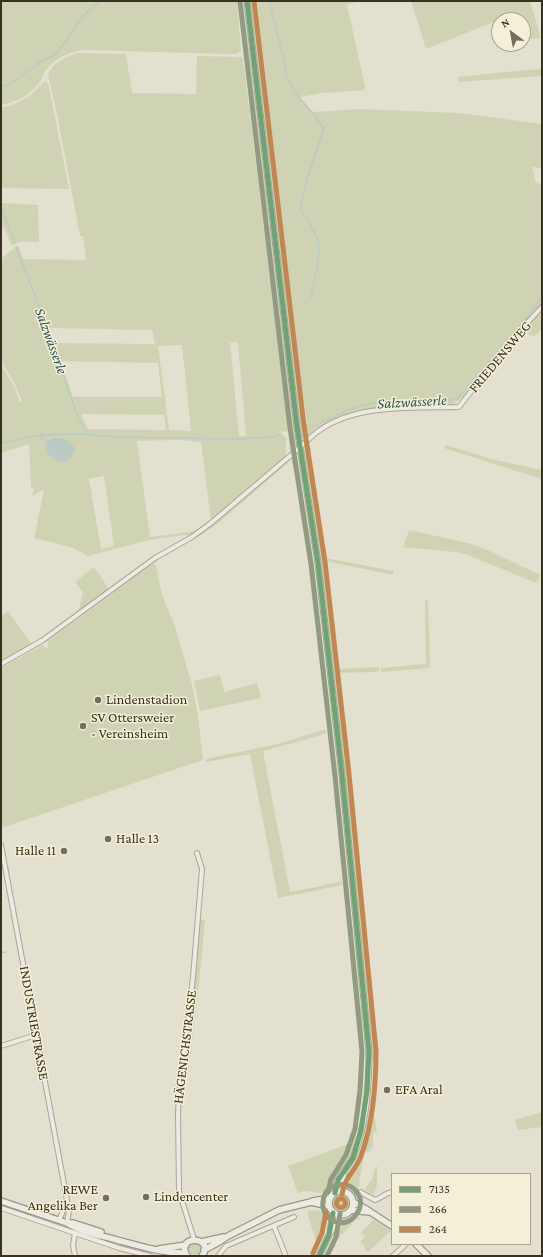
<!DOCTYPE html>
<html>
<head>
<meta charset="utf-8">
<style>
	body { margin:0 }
	#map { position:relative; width:543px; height:1257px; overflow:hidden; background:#e4e0d0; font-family:"Crimson Pro",serif }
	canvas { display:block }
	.frame { position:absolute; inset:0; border:2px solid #383021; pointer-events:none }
	.legend { position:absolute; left:391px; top:1173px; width:140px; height:72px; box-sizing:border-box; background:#f4f0d7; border:1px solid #a9a38e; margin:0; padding:5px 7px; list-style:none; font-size:12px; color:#383021 }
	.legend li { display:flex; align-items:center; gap:8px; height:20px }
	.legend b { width:20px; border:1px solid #a9a38e }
	.north { position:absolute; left:491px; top:12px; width:40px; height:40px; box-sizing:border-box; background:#f4f0d7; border:1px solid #a9a38e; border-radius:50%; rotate:328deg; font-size:11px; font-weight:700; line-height:16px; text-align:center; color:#383021 }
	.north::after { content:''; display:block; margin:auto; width:14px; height:18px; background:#746e5e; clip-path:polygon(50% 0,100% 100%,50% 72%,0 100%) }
</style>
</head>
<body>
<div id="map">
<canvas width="543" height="1257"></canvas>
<div class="frame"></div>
<ul class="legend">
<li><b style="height:5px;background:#71a275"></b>7135</li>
<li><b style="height:5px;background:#909b82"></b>266</li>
<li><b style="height:5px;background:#c18751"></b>264</li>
</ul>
<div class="north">N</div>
</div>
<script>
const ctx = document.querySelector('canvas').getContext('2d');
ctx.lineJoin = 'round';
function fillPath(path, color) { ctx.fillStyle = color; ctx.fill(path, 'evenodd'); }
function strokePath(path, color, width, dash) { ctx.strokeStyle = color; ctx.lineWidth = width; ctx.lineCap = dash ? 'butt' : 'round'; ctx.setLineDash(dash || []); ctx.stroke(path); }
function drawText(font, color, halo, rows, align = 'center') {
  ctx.font = font + ' "Crimson Pro",serif'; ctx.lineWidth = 3; ctx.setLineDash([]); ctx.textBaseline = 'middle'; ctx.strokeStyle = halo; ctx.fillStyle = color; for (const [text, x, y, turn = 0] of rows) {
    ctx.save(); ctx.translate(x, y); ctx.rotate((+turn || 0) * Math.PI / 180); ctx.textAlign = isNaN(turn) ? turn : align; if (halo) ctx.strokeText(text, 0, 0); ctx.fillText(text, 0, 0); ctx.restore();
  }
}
fillPath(new Path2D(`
	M1,1h236l4,50 -4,3h-8l-142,-4c-15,1 -32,7 -41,20 -2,2 -3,6 -4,8 -8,16 -25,24 -41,27z
	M240,1h3l5,40 43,365 5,37 -2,7 -4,2 -1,-12 1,-13z
	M250,1h3l43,362 8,61 3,-1 -11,-77 -39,-345h102l-12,4 18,81v4l-42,3 -23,4 13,15 47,-3 99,4 83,11v44l-10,-1 4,16 6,1v106l-1,2 1,10 -2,5 -35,38 -42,52 -11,8 -8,1c-32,1 -72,-2 -101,10 -14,5 -26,13 -37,22l-3,-1 -3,-12z
	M411,1h119l11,37 -18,2v-20h-9l-3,-5 -85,34z
	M77,53l49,1 6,39 64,1 1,-38 46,1 45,371 -2,4 -9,-1 3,1 6,6v19l-75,64 -10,-79 -21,-2 -43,1 13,96 40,-5 10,-3 -10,7 -5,-1 -36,5 -61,16 -17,-9 -37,-9 10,-48 -12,6 2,-7 -3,-1 -2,-44 -28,9v-88l14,23 5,15 2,-2 -7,-17 -14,-23v-102l17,-14 5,14 63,1 -3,-24h-3l-23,-122 -9,-39c3,-11 19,-19 29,-22zM48,328l104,2 3,14 -101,-1zM238,342l8,94h-7l-9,-93zM182,345l9,86h-1l-21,-1 -11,-84zM60,361l98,2 4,34h-89zM81,414l83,1 2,15 -78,-1zM104,476l10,70 -13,3 -12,-70z
	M542,69v7l-84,6v-5l57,-6z
	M45,81l2,1 2,5 20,102 -68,-1v-80l11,-3 17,-8z
	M1,203l37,2 1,37h-21l-6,4 -8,-19h-3z
	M542,310v19l-8,8 -12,-6z
	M308,445l3,4 -1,18 14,93 13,109 40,388 -2,9 -3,-8 -44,-435 -9,-75 -15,-95v-4z
	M446,445l45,14 51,11v9l-98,-31z
	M294,456l3,2 17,107 49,463c2,35 1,70 -7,105 -1,8 -2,17 -6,24 -4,9 -11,16 -16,26l-2,-3 5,-10 12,-16 4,-20 8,-66 -1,-39 -48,-453 -14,-95 -7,-21z
	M288,460l1,2 -73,63 -14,9 -18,10c37,-25 70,-55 104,-84z
	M409,530l63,14 18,7 50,24 -4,8 -68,-28 -13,-3 -52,-5z
	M326,558l68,13 -1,4 -67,-14z
	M152,564h3l1,2 6,29 13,31 17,59 6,31 5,44 -202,68v-160l41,-23 4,3 2,-1v-6z
	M94,567l15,22 -31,24 5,-21 -8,-10z
	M425,600h3l2,68 -49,4v-4l45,-4z
	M8,611l24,34 -31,18v-47z
	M379,667l-1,5 -39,1v-4z
	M220,675l4,17 33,-9 4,15 -61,13 -6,-30z
	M325,729l1,4 -8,3 -55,15 27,141 26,-5 26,-6v4l-64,13 -28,-144 -44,8v-3l76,-16z
	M199,920h6l-8,84 -9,67h-4l8,-61z
	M373,1109l4,23 -4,1v14l-4,5 -4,-1 -6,31 1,2 -2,4 -2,2 -7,-7 2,-7 12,-21 8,-31z
	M542,1112v15l-24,3 -3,-10z
	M348,1144c-2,12 -8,17 -15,26 -3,6 -3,13 -5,19l-6,4 -18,-2 -6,2 -10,-27z
	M377,1166c0,8 2,22 -4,28l-8,-4 4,-8 3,-2 3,-13z
	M331 1204a10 10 0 1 1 20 0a10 10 0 1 1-20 0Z
	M316,1210l8,3 3,7 -11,22 -9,-31z
	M357,1217l4,1 -2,2 -2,-2 -23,25 2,3 -7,5 14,-27z
	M374,1219l17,12 -23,21 -4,-4 1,-1 -5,-5 5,-5 -4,-4z
	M187 1249a7 7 0 1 1 14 0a7 7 0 1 1-14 0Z`), '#cfd3b3');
fillPath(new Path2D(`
	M55,438c10,0 15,2 20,11 -2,15 -23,17 -28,2 -1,-3 -1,-7 -1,-10z`), '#bbcac3');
strokePath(new Path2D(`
	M269,1l15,60 2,14 12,22 18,20 8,12 -17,50 -7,29c6,11 16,22 18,34 3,17 -4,38 -7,56
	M1,87l8,-2 27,-20 21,-12 27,-38 16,-14
	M1,207l14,36
	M16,247l20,51 42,119 9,17
	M311,427c21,-8 40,-21 63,-24 27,-3 56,3 83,-4l63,-73 22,-29
	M40,436l6,5
	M1,443l38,-8 42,-1 34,3 119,2 41,-2 5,-2
	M1,953l5,-1`), '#bbcac3', 1.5);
const minor = new Path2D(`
	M1,664l42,-24 112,-82 37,-21 19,-14 86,-73c9,-8 16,-16 26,-22 37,-24 93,-20 136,-21l51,-66 32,-34
	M1,845l68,366 -2,12
	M1,1046l35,-11
	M357,1193l3,-1 15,8c7,-2 8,-6 17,-8
	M1,1208l118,40 31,8
	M59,1220l8,-18
	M274,1226l11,28
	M194,1239l-15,-48 -1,-77 1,-20 14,-117 9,-108 -5,-16
	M75,1256l-2,-11 2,-12
	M218,1256l8,-10 68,-29
	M393,1256l13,-12`);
const tertiary = new Path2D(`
	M247,1l50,426 21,136 24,212 27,277c0,32 -3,73 -15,103 -3,9 -11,15 -15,23 -3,4 -3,10 -4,15
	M343,1191l-1,-7 2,-11
	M330,1231l3,-18
	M319,1256l10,-21 11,-19`);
const secondary = new Path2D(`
	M329 1203a12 12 0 1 1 24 0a12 12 0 1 1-24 0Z
	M1,1201l66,22c15,10 33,12 50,17 22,6 45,13 68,13
	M313,1201l17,-3
	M353,1202l13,7 26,17
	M351,1210l18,2
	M67,1223h6l28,9
	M201,1242l23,-5
	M416,1244l12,12
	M159,1249l27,-4
	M204,1250l15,-8 9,-6 51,-26 32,-8 18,4
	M187,1256c-13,-22 29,-20 15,0`);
strokePath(minor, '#aaa598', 6);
strokePath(tertiary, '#aaa598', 7);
strokePath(secondary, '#999588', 8);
strokePath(minor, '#eceae1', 4);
strokePath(tertiary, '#eceae1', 5);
strokePath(secondary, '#eceae1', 5.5);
strokePath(new Path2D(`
	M247,1l50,426 21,136 24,212 27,277 -2,39 -6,40 -8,27 -15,22 -3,13
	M319,1256l10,-21 4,-22`), '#71a275', 5);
strokePath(new Path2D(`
	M240,2l50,426 21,136 24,212 27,276 -2,38 -5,39 -9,26 -15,24 -3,13
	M326,1192c-6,11 -4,25 10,30 6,2 13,0 17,-4 20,-19 -4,-44 -25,-29
	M327,1256l9,-19 4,-23`), '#909b82', 5);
strokePath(new Path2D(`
	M254,1l50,425 21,136 24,212 27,277c0,36 -3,72 -15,105 -6,16 -16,20 -19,38
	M336.5 1203a4.5 4.5 0 1 1 9 0a4.5 4.5 0 1 1-9 0Z
	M313,1253l9,-20 4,-21`), '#c18751', 5);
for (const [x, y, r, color] of [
	[98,700,4,"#746e5e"],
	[83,726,4,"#746e5e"],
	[108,839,4,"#746e5e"],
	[64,851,4,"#746e5e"],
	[387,1090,4,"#746e5e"],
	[146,1197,4,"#746e5e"],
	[106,1198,4,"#746e5e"]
]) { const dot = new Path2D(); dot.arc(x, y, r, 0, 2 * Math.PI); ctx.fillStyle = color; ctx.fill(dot); strokePath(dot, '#f4f0d7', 1.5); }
drawText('14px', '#383021', '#f4f0d7', [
	["FRIEDENSWEG",500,357,-50],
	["INDUSTRIESTRASSE",34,1023,80],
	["HÄGENICHSTRASSE",185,1047,-83]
]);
drawText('14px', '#383021', '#f4f0d7', [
	["Lindenstadion",106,700],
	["SV Ottersweier",91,718],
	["- Vereinsheim",91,734],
	["Halle 13",116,839],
	["Halle 11",56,851,"right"],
	["EFA Aral",395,1090],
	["REWE",98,1190,"right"],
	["Angelika Ber",98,1206,"right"],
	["Lindencenter",154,1197]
], 'left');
drawText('italic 15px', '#315357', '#f4f0d7', [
	["Salzwässerle",51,341,70],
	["Salzwässerle",412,402,-3]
]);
</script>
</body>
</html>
